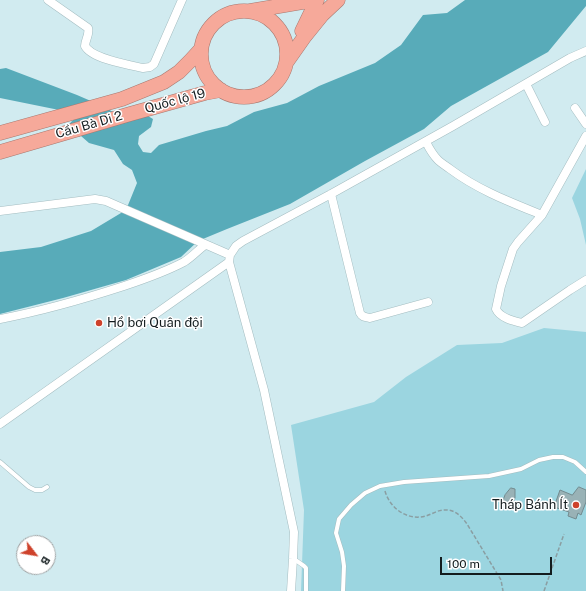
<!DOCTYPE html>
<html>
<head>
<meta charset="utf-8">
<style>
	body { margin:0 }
	#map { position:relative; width:586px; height:591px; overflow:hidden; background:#d1ebf0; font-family:"Public Sans",sans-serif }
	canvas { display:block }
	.north { position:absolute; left:16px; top:535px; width:40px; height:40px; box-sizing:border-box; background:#fff; border:1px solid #a1a4a5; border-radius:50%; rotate:121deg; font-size:11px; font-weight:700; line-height:16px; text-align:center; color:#131c1e }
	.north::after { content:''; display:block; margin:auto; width:14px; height:18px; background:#ce422b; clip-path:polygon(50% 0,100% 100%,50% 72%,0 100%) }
	.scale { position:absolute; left:440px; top:557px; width:112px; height:18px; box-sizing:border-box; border:2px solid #131c1e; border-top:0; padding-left:5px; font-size:12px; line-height:14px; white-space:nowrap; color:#131c1e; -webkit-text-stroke:3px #fff; paint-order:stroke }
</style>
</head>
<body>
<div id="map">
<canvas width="586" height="591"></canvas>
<div class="north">B</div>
<div class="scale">100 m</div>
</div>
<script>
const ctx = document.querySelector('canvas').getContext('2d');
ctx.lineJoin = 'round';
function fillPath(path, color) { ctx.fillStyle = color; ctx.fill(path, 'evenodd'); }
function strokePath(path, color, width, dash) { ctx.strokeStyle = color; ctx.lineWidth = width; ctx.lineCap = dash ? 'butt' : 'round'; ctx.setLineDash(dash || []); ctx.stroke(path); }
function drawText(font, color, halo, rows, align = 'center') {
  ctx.font = font + ' "Public Sans",sans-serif'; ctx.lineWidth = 3; ctx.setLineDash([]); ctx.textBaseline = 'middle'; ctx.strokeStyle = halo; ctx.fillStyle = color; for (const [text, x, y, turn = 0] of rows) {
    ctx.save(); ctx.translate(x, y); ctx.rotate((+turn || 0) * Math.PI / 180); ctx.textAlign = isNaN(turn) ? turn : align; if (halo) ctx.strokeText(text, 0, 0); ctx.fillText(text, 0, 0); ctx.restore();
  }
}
fillPath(new Path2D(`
	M586,169v76l-6,-26 -8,-21z
	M544,328l42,4v259h-285l3,-81 -13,-85 83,-23 32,-25 51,-32 45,-2z`), '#9bd5e0');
fillPath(new Path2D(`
	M465,0h121v6l-38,46 -97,54 -27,23 -59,32 -75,43 -63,25 -29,12 -17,16 -55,23 -63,18 -63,16v-62l41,-5 50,-16 35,-21 11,-27 -5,-13 -9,-6 -9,-14 -25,-7 -8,-7 -14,2 -2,-9 7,-8 4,-3 -7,-6 -69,-14v-29l6,-1 71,27 30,13 18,13 12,-2 11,-3 5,3 -2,8 -12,9 -1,8 5,8 8,1 8,-8 47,-14 21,-5 27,-14 33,-9 32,-17 56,-23 26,-18 22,-30 24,-2z`), '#58abb9');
const building = new Path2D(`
	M579,487l7,3v12l-5,13 -3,-2 -2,6 -8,-3 1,-4 -15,-5 6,-17 12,5z
	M511,488l4,1v9l-4,9 -9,-4 3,-8z`);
fillPath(building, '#99b2b6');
strokePath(building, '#738b8f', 1);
const lane = new Path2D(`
	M0,462l29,25 6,3h7l5,-3
	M294,559l10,7 2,2v23
	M343,591l1,-25 -2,-14 -6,-19 3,-14 12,-14 14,-12 15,-7 24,-4 85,-6 32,-7 18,-9 14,-3h10l12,5 11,10`);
const street = new Path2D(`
	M48,0l40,28c2,6 -3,12 -3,18 7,13 44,19 58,22l7,-1 4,-3 28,-64
	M526,84l19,38
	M575,108l11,16
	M586,136l-44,79 -24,27 -5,7 -12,37 -5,23c4,9 17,12 26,14l48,-33 16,-10
	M426,142c3,6 7,13 12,18 3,3 8,6 12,9 28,21 60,33 92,46
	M331,194l29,119c2,4 5,4 10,5l58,-16
	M0,211l95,-12 11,2 124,54 6,-9 7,-5 88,-47 122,-68 117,-68 16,-7
	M230,255l-1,7 35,128 30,142 -1,27 -2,32
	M0,319c42,-8 84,-20 124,-33 21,-7 41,-14 60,-24 8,-5 14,-12 21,-17
	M0,424l229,-162`);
const highway = new Path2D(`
	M250,11l64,-11
	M201 54a43 43 0 1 1 86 0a43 43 0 1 1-86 0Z
	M302,31l15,-31
	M286,63l19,-27 17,-21 16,-15
	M0,133l122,-34 42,-17 15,-10 12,-12 10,-11
	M0,152l130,-38 75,-21 16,-3`);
strokePath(lane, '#a4bdc1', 5);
strokePath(street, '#a4bdc1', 9);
strokePath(highway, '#a7786f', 15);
strokePath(new Path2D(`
	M385,491c5,18 23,30 41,25 6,-2 12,-6 18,-6 11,-1 18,7 23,14l34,56 2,11
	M544,591l20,-57`), '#8a9ea2', 1.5, [4, 2]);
strokePath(lane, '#fff', 4);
strokePath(street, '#fff', 8);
strokePath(highway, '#f6a99a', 14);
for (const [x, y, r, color] of [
	[99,323,4,"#ce422b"],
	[576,505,4,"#ce422b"]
]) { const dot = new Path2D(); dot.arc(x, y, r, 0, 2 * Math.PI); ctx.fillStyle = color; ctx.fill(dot); strokePath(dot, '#fff', 1.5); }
drawText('13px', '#131c1e', '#fff', [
	["Quốc lộ 19",175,101,-15],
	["Cầu Bà Di 2",89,125,-16]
]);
drawText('13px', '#131c1e', '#fff', [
	["Hồ bơi Quân đội",107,323],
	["Tháp Bánh Ít",568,505,"right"]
], 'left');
</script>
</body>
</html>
